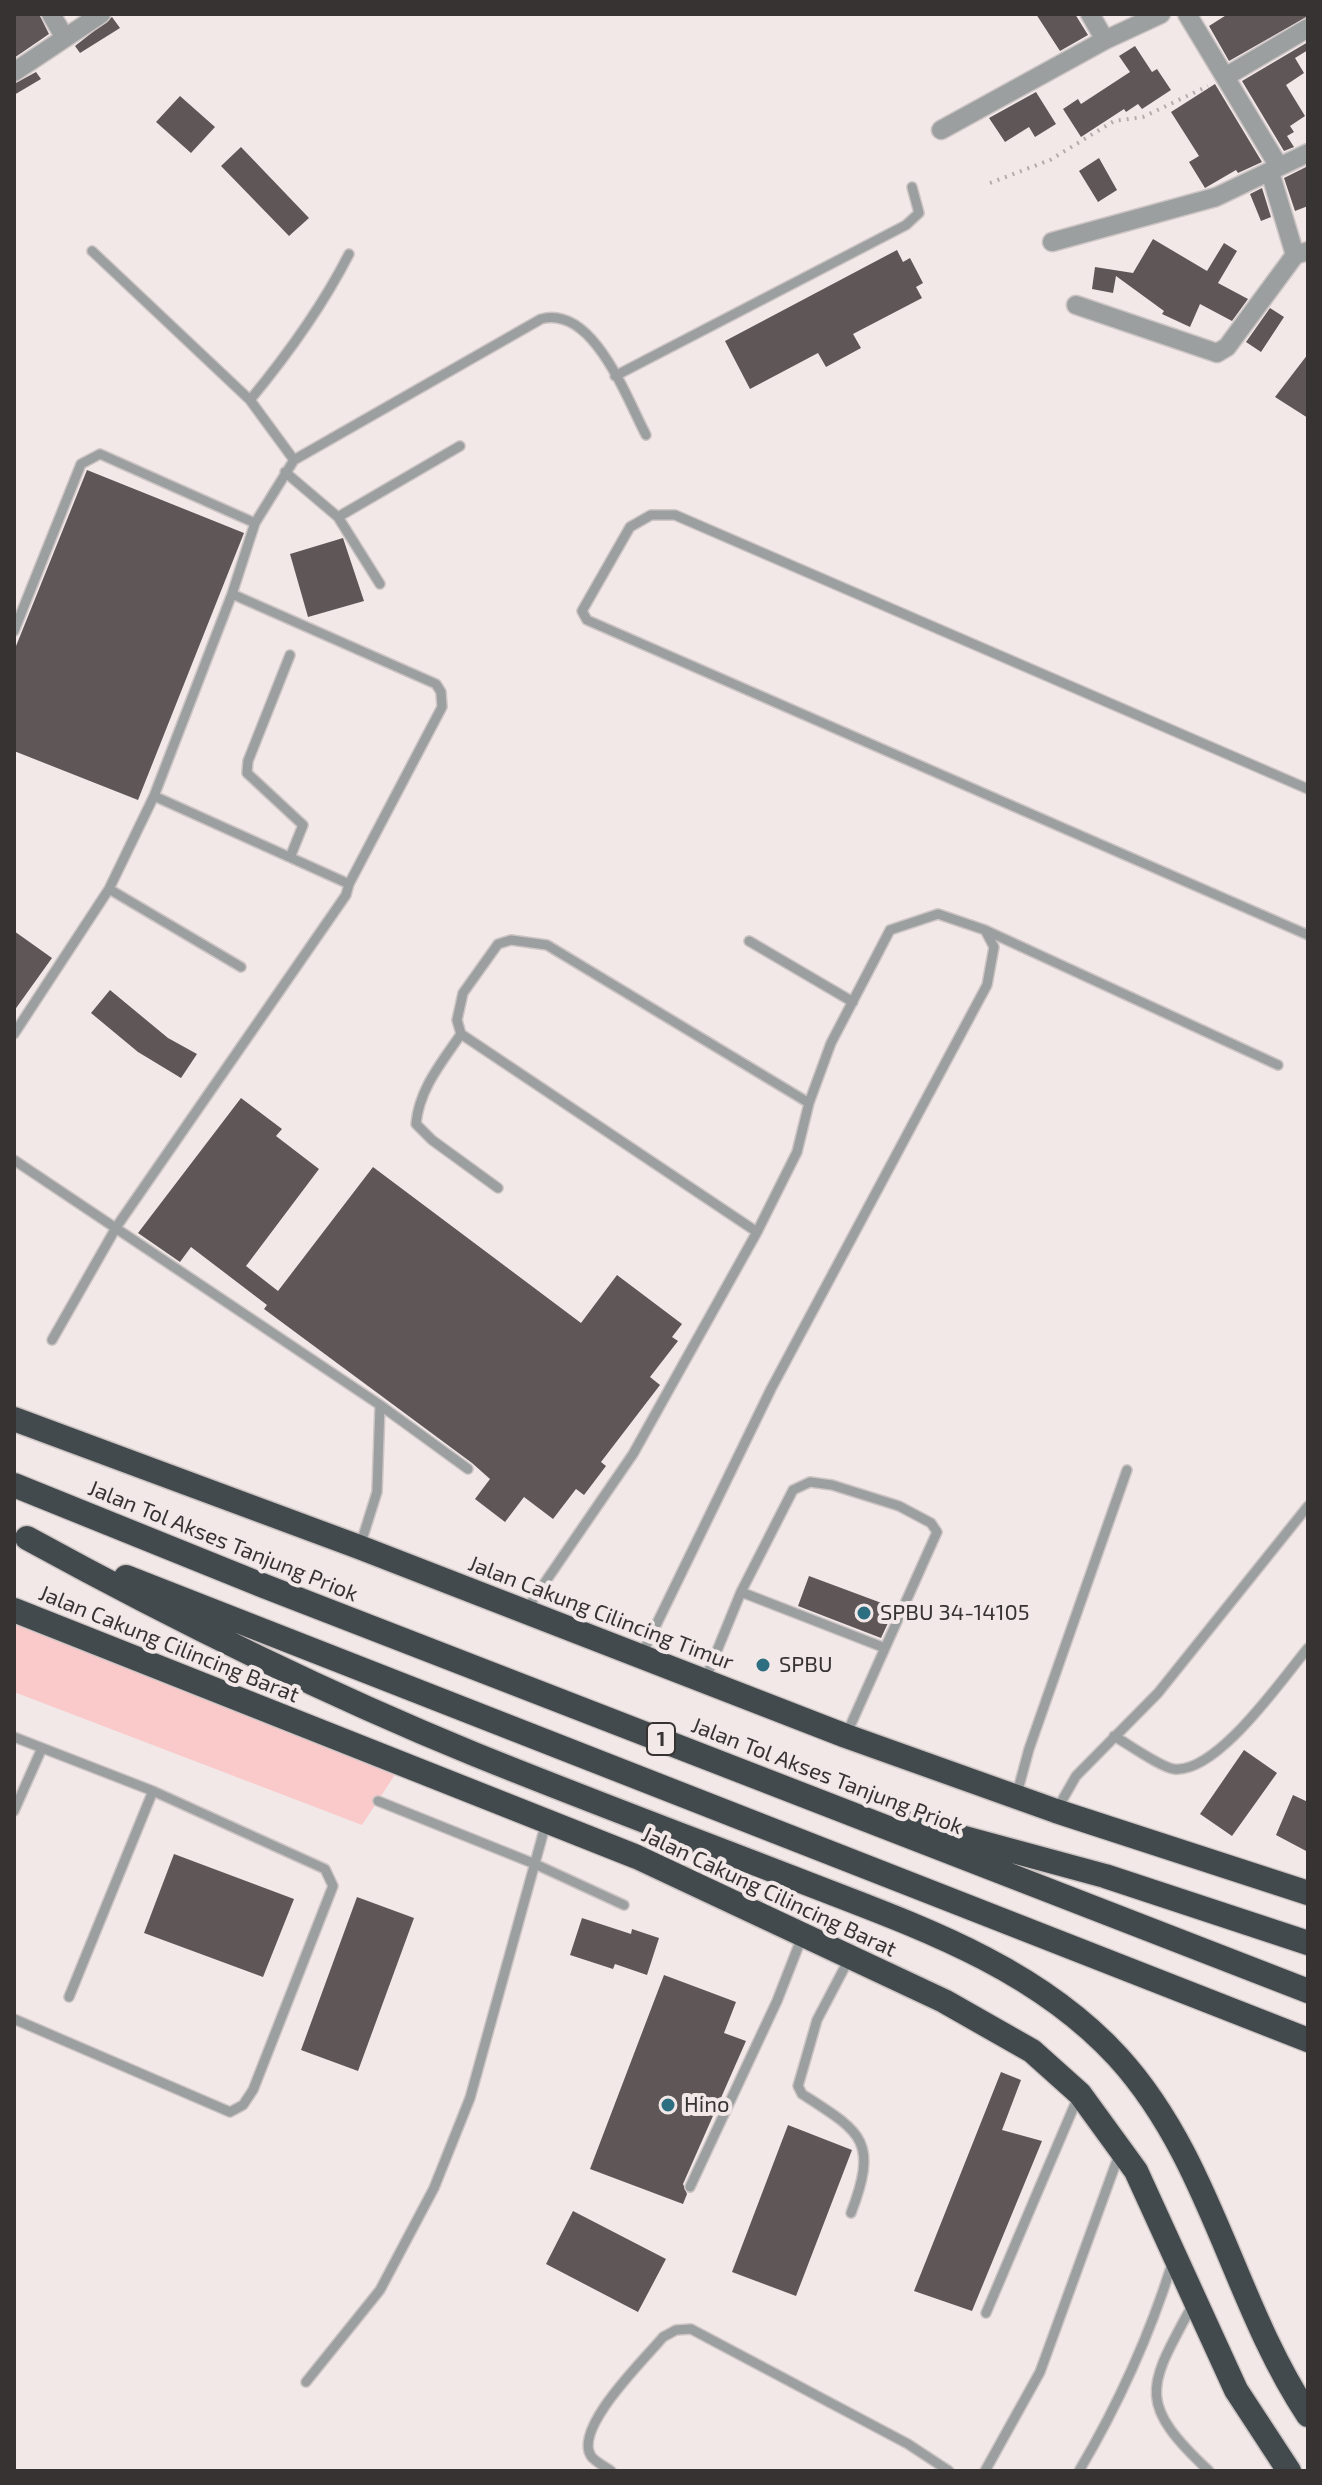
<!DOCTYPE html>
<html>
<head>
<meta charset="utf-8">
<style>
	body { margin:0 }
	#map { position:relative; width:1322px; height:2485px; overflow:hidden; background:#f2e8e8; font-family:"Exo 2",sans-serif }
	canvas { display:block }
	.frame { position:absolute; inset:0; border:16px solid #373333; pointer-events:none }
</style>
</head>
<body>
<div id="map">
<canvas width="1322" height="2485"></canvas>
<div class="frame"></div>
</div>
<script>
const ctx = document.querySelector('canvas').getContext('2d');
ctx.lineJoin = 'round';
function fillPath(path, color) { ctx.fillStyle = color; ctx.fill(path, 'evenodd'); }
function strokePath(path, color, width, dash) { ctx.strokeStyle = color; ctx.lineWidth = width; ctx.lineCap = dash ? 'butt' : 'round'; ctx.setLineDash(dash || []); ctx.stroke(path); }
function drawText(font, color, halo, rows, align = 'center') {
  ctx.font = font + ' "Exo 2",sans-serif'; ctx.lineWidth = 8; ctx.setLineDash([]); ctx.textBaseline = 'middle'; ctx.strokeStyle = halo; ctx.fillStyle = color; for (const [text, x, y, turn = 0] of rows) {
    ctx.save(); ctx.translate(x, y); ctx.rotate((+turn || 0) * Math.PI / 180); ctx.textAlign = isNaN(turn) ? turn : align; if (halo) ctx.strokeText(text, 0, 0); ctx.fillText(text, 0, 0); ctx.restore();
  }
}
fillPath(new Path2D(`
	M14,1611l388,153 -40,61 -348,-133z`), '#facacb');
fillPath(new Path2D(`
	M14,14h25l10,20 -35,24z
	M1036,14h39l13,21 -28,16z
	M1228,14h80v2l-79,45 -20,-35z
	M112,17l8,11 -40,25 -5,-7z
	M1308,42v8l-13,8 9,15 -18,12 19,31 -15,10 4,6 -7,4 7,11 -10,4 -42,-70z
	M1135,46l17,26 5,-3 14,21 -29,19 -4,-5 -12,8 -2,-3 -43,28 -18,-28 15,-10 3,5 49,-32 -11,-16z
	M36,72l5,7 -27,16v-11z
	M1215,84l47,78 -24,11 -2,-3 -31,18 -16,-26 10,-6 -28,-44z
	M1036,92l20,32 -21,13 -6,-10 -24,15 -16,-24z
	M180,96l35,31 -24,26 -35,-31z
	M241,147l68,71 -20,18 -68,-70z
	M1099,158l18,32 -19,12 -19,-31z
	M1308,166v40l-13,5 -11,-33z
	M1262,188l9,29 -10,4 -11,-27z
	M1153,239l54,32 17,-28 13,8 -19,32 30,16 -16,22 -32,-17 -10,23 -28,-13 2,-3 -48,-35 -3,17 -21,-4 3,-22 38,6z
	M897,250l6,12 7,-4 13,25 -7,4 6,11 -69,36 8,14 -35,19 -8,-14 -68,36 -25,-48z
	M1270,308l14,9 -23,35 -15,-10z
	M1308,354v64l-33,-21z
	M87,470l157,63 -106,267 -124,-49v-100z
	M343,538l21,63 -56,16 -18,-63z
	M14,931l38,27 -38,53z
	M110,990l58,48 29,16 -16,24 -43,-26 -47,-39z
	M241,1098l41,31 -6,7 43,33 -73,97 32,25 95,-124 208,156 36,-48 65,49 -10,13 6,4 -28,36 10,8 -59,77 5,4 -22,29 -8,-6 -23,30 -29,-22 -19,25 -30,-23 15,-20 -18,-16 -208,-154 3,-4 -76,-58 -11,15 -42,-29z
	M809,1576l86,32 -14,30 -83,-32z
	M1244,1750l33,23 -45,63 -32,-22z
	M1293,1795l15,7v50l-32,-17z
	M174,1854l120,45 -31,78 -119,-44z
	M357,1897l57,21 -56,153 -57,-21z
	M582,1918l49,16 1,-5 27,9 -12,37 -32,-11 -2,5 -43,-14z
	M664,1975l72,27 -12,31 22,8 -63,143 4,10 -4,10 -93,-35z
	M1001,2072l20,8 -19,50 40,11 -70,170 -58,-20z
	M788,2125l64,25 -56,146 -64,-24z
	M573,2211l93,48 -28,53 -92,-48z`), '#5f5757');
const lane = new Path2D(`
	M92,251l158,149 44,60
	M615,376l291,-151 13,-12 -7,-26
	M250,400c38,-46 72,-93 99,-146
	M285,472l53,45 42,67
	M338,517l122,-71
	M232,594l204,90 5,8 1,15 -93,177
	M14,631l67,-167 19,-10 155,69
	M290,655l-42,106 -1,12 56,52 -12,30
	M1308,789l-633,-274h-24l-21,12 -48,84 5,9 721,315
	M109,889l132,78
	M985,930l293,135
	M749,941l104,61
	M14,1034l95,-145 45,-93 78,-202 23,-71 39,-63 247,-141c52,-14 85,78 105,116
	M461,1034c-19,28 -42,55 -45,90l16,16 66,48
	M14,1160l366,245 -3,87 -17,54
	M52,1340l65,-114 229,-331 3,-11 -195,-88
	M380,1405l88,64
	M741,1592l144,56
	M526,1610l107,-156 124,-222 -296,-198 -4,-14 6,-27 35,-49 13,-4 36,5 262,158
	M641,1656l130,-267 216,-404 7,-38 -9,-17 -47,-16 -48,16 -59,113 -22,60 -12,49 -40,80
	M705,1680l36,-88 52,-102 17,-8 22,3 67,21 32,17 6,9 -90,201
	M1114,1736c14,8 46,31 60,33 43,5 108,-90 134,-121
	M14,1737l139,54 172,78 8,17 -80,204 -10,15 -13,7 -216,-93
	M1016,1797l13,-48 98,-279
	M378,1801l157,63 89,41
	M14,1811l28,-63
	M1056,1811l20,-35 82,-83 150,-187
	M849,1959l-32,61 -19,66 4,8c59,38 77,46 49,119
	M69,1997l84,-206
	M690,2187l87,-186 25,-64
	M1193,2304c-44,82 -59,97 16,167
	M986,2313l92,-216
	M306,2382l74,-92 54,-102 36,-90 76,-275
	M611,2471c-5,-4 -16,-9 -20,-15 -18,-28 54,-97 72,-119l13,-7 15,-1 217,115 41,27
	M985,2471l55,-99 80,-220
	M1079,2471c39,-66 70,-134 93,-207`);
const street = new Path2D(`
	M51,14l14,24
	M1090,14l15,26
	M1187,14l91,151
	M14,72l87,-58
	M1225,77l83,-49
	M941,130l164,-90 56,-26
	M1270,172l25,83
	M1052,242l164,-45 92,-44
	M1076,305l141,48 10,-6 68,-92 13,-4`);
const highway = new Path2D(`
	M14,1419l345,128 487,189 210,75 252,82
	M14,1485l250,101 1044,405
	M27,1538c146,80 293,153 447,216 106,43 213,83 319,124 115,45 239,85 325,179 93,102 115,245 190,358
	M126,1577l1182,463
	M14,1610l623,247 307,144 88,50 48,43 56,77 100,219 53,81
	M913,1824l192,52 203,67`);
strokePath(lane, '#cdc4c4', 12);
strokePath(street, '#cdc4c4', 21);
strokePath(highway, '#cdc4c4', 27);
strokePath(new Path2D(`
	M990,183l60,-23 64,-39 29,-4 65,-31`), '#b4acac', 4, [2, 6]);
strokePath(lane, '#9b9fa0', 9);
strokePath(street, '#9b9fa0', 18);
strokePath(highway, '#434a4d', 24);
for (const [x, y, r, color] of [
	[864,1613,8,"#2d6f81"],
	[763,1665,8,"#2d6f81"],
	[668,2105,8,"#2d6f81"]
]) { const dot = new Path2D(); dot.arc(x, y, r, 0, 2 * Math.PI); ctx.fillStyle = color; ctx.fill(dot); strokePath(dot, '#f2e8e8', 3); }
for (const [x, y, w] of [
	[661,1739,28]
]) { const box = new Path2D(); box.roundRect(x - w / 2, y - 16, w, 32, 6); ctx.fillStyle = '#f2e8e8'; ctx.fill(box); strokePath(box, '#373333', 2); }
drawText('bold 20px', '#373333', null, [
	["1",661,1739]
]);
drawText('22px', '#373333', '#f2e8e8', [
	["Jalan Tol Akses Tanjung Priok",223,1541,22],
	["Jalan Cakung Cilincing Timur",601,1613,21],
	["Jalan Cakung Cilincing Barat",169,1644,22],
	["Jalan Tol Akses Tanjung Priok",827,1776,21],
	["Jalan Cakung Cilincing Barat",769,1892,25]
]);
drawText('22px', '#373333', '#f2e8e8', [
	["SPBU 34-14105",880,1613],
	["SPBU",779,1665],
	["Hino",684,2105]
], 'left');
</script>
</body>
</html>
